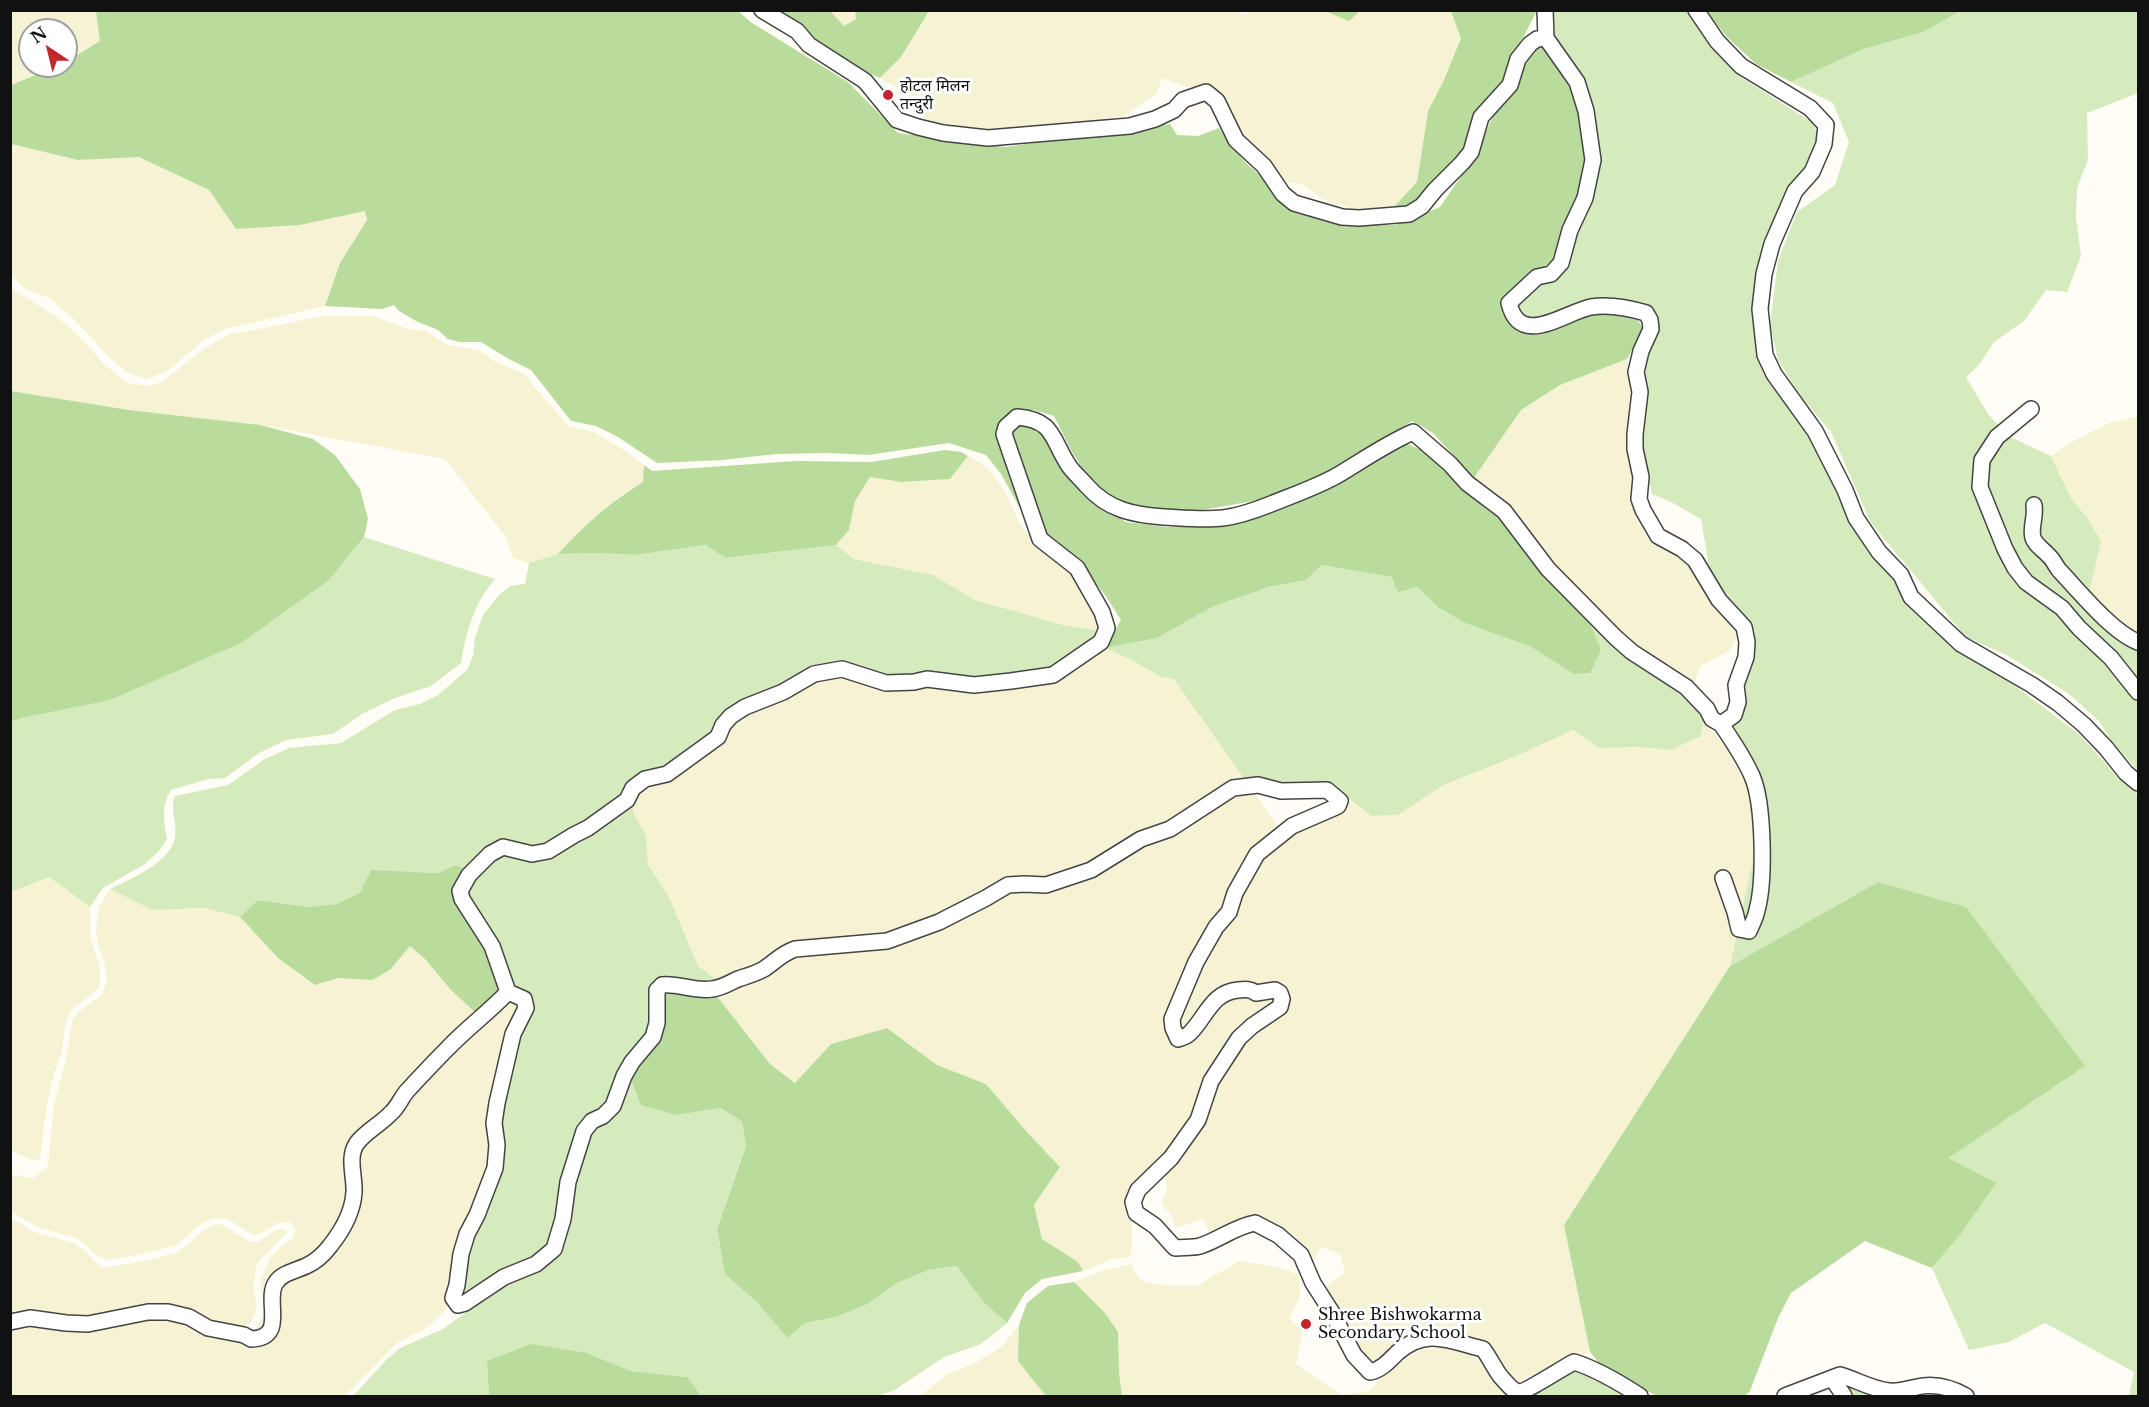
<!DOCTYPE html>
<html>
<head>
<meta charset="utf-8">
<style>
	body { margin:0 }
	#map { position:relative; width:2149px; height:1407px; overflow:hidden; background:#fffdf5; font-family:"Libre Baskerville",serif }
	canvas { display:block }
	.frame { position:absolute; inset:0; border:12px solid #111; pointer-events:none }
	.north { position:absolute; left:18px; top:18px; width:60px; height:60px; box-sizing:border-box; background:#fff; border:2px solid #a0a0a0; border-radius:50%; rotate:325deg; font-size:16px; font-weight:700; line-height:24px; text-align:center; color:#111 }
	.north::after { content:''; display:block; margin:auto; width:21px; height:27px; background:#c4262e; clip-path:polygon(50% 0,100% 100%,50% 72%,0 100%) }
</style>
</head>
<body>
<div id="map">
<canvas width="2149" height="1407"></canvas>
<div class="frame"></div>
<div class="north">N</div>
</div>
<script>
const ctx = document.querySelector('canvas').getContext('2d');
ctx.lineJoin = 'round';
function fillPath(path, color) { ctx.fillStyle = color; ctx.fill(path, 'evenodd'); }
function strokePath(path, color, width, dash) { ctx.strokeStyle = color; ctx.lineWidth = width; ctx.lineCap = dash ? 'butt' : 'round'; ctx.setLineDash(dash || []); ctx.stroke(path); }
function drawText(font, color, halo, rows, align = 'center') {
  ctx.font = font + ' "Libre Baskerville","Noto Sans Devanagari",serif'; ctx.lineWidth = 6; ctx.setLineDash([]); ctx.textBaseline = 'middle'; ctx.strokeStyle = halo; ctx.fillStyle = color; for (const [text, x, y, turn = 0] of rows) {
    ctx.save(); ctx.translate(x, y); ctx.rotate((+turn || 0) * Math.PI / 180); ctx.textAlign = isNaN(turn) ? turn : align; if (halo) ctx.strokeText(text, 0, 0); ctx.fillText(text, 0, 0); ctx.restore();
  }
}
fillPath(new Path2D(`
	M1236,10l9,5 7,-4 73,-1 24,11 11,-10 91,-1 10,27 -17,43 -16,31 -11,71 -24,26 -39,1 -32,-10 -19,-14 -19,-4 -44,-47 -8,-24 -18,-23h-28l-24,-9 -5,15 -33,23 -100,14 -64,1 -24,-7 -16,-8 -13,-22 -27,-16 21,-21 28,-46z
	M11,11h85l5,30 -35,21v-32h-36v36h28l-47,19z
	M830,11h25l1,8 -12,7z
	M11,144l67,16 61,-3 70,33 27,39 64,-4 65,-14 2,9 -27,43 -15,43 -100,23 -21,11 -35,30 -22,9 -19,-6 -18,-15 -36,-39 -25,-21 -22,-8 -16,-14z
	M10,287l48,31 22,19 24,27 24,19 20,3 14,-4 39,-31 18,-11 11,-6 19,-3 74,-15h50l35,13 18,2 21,14 30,5 10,5 7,6 30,13 44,52 26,6 33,20 17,13 -1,17 -23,14 -40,34 -22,24 -29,9 -16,-5 -8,-22 -60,-77 -185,-34 -131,-15 -118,-19z
	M1627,359l9,33 -2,110 54,58 51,75 -10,16 -28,15 -9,21 -20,-21 -33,-14 -21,-18 -144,-156 47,-68 39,-25z
	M2138,416v220l-20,-10 -28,-37 10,-48 -12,-22 -17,-21 -20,-42 26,-17 32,-16z
	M968,456l15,8 13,14 10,15 13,29 16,21 33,22 35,60 -3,9 -6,-4 -31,-5 -88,-25 -42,-25 -79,-16 -18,-14 13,-15 6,-29 15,-24 31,5 49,-3z
	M1105,648l27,12 27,16 15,2 73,105 -161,85 -36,11h-36l-112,55 -74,8 -106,41 -24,-17 -29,-69 -21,-33 -2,-28 -13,-24 1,-17 102,-78 83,-41 272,-19z
	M1704,721l21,25 24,44 6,60 -25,116 -166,259 26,127 -76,30 -15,-26 -20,-15 -54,-11 -21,11 -24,21h-14l-43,-73 22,-17 -5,-18 -19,-7 -8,15 -18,-27 -37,-18 -47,19 -8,-17 -27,9 -5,-13 -10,-12 6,-13 -2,-13 19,-29 25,-55 29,-47 46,-36 6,-13 -9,-11 -38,-1 -62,49 -5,-10 21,-53 62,-110 27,-24 41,-17 22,-19 22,15 27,-1 45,-30 69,-27 61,-28 26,18 41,-1 31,3 29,-12z
	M1252,789l30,43 -16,13 -79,128 -12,69 46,-45 54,-1 3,8 -19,14 -61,93 -67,89 1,48 -2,9 -18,2 -29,12 -5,-9 -36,-23 -8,-34 26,-38 -33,-35 -41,-48 -49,-19 -50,-37 -56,16 -36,39 -25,-19 -54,-69 69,-39 73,-8 152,-58 27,-2 201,-97z
	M49,877l41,30v30l10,30v11l-1,10 -29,23 -5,15 -3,25 -8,22 -7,30 -7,57 -12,-1 -17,-9v-258z
	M110,889l42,21 52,-2 36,9 38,41 37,27 23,-7 34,2 18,-10 20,-24 16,14 25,30 27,25 -125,127 -7,71 -22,35 -48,31 -6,41 -10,14 -5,-4 8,-13 1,-12 -4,-25 10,-22 10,-11 12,-8 4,-9 -6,-8 -13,1 -13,9 -11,3 -25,-16 -14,-1 -10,4 -28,23 -30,8 -38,7 -10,-4 -21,-18 -37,-10 -29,-16 -1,-37 24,3 14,-12 6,-62 12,-45 7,-41 10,-10 18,-12 6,-15 -2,-17 -7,-18 -2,-16 3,-23z
	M510,996l13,12 -28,134 -47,165 -20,20 -31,16 -52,53h-334l-1,-71 143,-9 111,25 20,-61 50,-32 22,-92 4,-12z
	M10,1219l11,4 10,8 42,12 13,9 15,16 39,-6 37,-9 27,-23 10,-5 7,-1 27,17 10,1 14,-10 10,-3 5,3 -30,32 -4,22 4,22 -6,14 -10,9 -12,-1 -38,-17 -88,4 -92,-1z
	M1240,1261l37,6 22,8 1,23 -11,20 14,13 -7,33 45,31 28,-4 21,-24 33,-18 29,-3 31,16 29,34h-592l26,-21 31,-13 25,-16 17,-21 8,-22 21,-17 26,-4 28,-11 29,-7 9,16 19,5 37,1z`), '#f6f3d4');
fillPath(new Path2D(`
	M1554,11h135l36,50 17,17 73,46 3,23 -44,72 -14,48 -3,83 60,95 33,77 49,61 12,25 50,44 53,33 66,50 41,46 17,14v601h-9l5,-24 -89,-49 -36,19 -40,8 -37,-82 28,-33 -13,-77 -69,-276 -148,84 34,-157 -38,-85 16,-32 9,-46 -23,-45 -18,-28 -9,-54 -28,-16 -21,-9 -13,-59 7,-24 -6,-38 12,-63 -101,7 -26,4 -9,-13 7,-13 41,-29 6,-200 -20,-36 1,-17z
	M1960,11h178v82l-51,20 1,47 -11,28 -1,29 5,39 -14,36 -21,-2 -22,31 -30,21 -15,23 -13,12 22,37 20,22 43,20 20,42 17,21 13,22 -11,48 28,37 20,10v135l-26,-29 -13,-21 -30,-27 -59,-37 -45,-21 -94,-113 -40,-91 -32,-38 -21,-34 -8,-35 8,-64 19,-49 38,-27 14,-43 -16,-39 -42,-21 73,-33 60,-17z
	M364,537l131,42c-21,24 -29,53 -34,84l-30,23 -36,12 -33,16 -29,20 -47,6 -27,13 -34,25 -16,1 -38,11c-10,15 -7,32 -4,49l-9,13 -13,12 -42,24 -13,19 -41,-30 -38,15v-170l318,-142z
	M705,545l22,13 109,-13 18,14 79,16 42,25 88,25 31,5 6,4 -49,37 -37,6 -115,2 -87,-7 -97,62 -164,111 -33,3 -48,23 -14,-6 -19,8 -26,-1 -74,32 -29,3 -49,-7 -19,17 -36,-9 -52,2 -42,-21c20,-10 60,-26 65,-51 3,-15 -6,-28 0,-42l53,-11 37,-26 24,-11 52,-5 54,-33 25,-6 18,-9 29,-25 6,-14 2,-18 8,-23 16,-20 11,-9 15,-2 4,-21 29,-9 38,-1 40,2z
	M1322,565l71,12 24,10 22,21 26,15 64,23 45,28 27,-23 -11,-28 23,19 64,43 19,19 8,17 -4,16 -29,13 -31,-3 -41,1 -26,-18 -61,28 -69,27 -45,30 -27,1 -40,-31 -84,-2 -73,-104 -15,-3 -27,-16 -27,-12 52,-10 57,-32 55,-19 37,-7z
	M634,795l-1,17 13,24 2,28 21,33 29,69 24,17 -71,50 -37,62 -25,25 -31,104 -16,32 -83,43 6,-44 17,-37 15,-94 27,-107 -55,-113 -2,-22 37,-30 29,5z
	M629,1074l48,41 44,-7 21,14 4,23 -29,84 8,44 32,29 29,35 19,-14 31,-6 32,-13 29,-21 32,-13 28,-4 27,37 23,20 -26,21 -37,13 -51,34 -16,5h-176l-15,-19 -55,-6 -44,-18 -100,8 2,35h-136l34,-37 13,-11 43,-19 58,-42 53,-26 12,-27 3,-31 21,-71z
	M1571,1371l14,3 42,22h-93z
	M1851,1384l75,6 29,6h-103l-5,-9z`), '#d5ebbd');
fillPath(new Path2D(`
	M96,11h642l14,12 96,59 50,51 108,14 164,-23 7,11 21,1 21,-8 26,34 20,18 30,33 56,12h44l45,-18 33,-48 21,-45 24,-32 10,-26 14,-13 31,39 14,67 -4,37 -26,70 -50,42 -5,15 23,21 41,-11 22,-9 22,-3 25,5 9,14 -17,29 -67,26 -39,25 -47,68 -41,-45 -21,-12 -68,43 -79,35 -69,12 -66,-5 -37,-21 -21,-33 -18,-36 -20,-6 -23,2 -9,19 24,88 -25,-45 -15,-19 -37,-12 -81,12 -37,-2 -55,1 -54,6 -65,3 -39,-26 -22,-11 -25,-5 -40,-51 -24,-12 -26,-16h-21l-12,-3 -10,-9 -20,-8 -19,-11 -5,-6 -12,4 -57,-3 15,-43 27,-43 -2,-9 -65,14 -64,4 -27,-39 -70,-33 -61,3 -67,-16v-59l47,-19h8v-4l34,-21z
	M778,11h52l14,15 12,-7 -1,-8h74l-28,46 -21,21 -30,-13 -30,-20 -13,-15z
	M1325,11h35l-11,10z
	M1451,11h86l-30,57 -4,18 -36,59 -48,58 -26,5 24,-26 11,-71 16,-31 17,-42z
	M1706,11h254l-36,21 -60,17 -73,33 -35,-18 -29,-27z
	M11,391l118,19 131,15 53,14 22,16 25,34 8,30 -4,18 -35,43 -88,63 -131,57 -89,18 -10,4z
	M1018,421l19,5 17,20 37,54 35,22 42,5h51l44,-12 142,-72 21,9 60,57 17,12 87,102 11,27 -11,23 -16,1 -45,-28 -64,-23 -26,-15 -22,-21 -19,5 -6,-15 -70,-12 -16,15 -37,7 -55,19 -57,32 -52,10 16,-28 -16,-25 -32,-41 -28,-22 -27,-73 -6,-27z
	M945,450l16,2 7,4 -18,23 -49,3 -31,-5 -15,24 -6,29 -13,15 -110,13 -21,-13 -69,10 -40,-2 -38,1c25,-28 52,-52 85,-72l1,-17 8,6 144,-10 75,1z
	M456,865l14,6 -12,15 45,103 -25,26 -27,-25 -25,-30 -16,-14 -20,24 -18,10 -34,-2 -23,7 -37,-27 -38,-41 18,-17 50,7 29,-3 23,-11 11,-23 66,3z
	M1878,882l88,25 119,159 -137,92 48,25 -36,52 -28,33 -67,-27 -74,52 -13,25 -28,73 -5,5h-88l-53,-27 -14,-17 -26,-127 166,-259z
	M664,988l52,7 54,69 25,19 36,-39 56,-16 50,37 49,19 41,48 33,35 -26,38 8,34 36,23 5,9 -41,8 -17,14 -18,30 -23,-20 -27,-37 -28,4 -32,13 -29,21 -32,13 -31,6 -18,15 -30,-36 -32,-28 -8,-45 29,-83 -4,-24 -21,-14 -44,7 -36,-10 -12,-31 15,-17z
	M1074,1282l31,31 13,19 1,41 3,23h-76l-28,-35 1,-36 8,-22 21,-17z
	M531,1344l56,9 44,18 56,6 14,19h-212l-2,-35z`), '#b9dc9c');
const minor = new Path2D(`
	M1545,10l1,28
	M1696,10l21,31 24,25 69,42 16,17 -2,19 -12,28 -17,19 -23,53 -8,30 -4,35 5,46 9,19 41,57 30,59 11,28 23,34 22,23 10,22 50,47 71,41 26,18 26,22 22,23 20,25 12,10
	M2031,409l-34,28 -15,23 -2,27 25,62 10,19 11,14 36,26 17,20 32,30 27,34
	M2034,505c2,13 -4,22 -1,33 3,8 10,11 15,17 5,4 7,10 11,15 20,21 53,62 79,72
	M1721,724c11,16 23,34 31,52 12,27 13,105 5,134 -1,7 -5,14 -8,21l-10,-2 -4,-17 -12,-34
	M508,992l-16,-46 -30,-47 -2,-8 9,-16 21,-21 13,-7 29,7 16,-3 26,-16 14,-7 39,-28 6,-12 12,-9 22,-5 51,-37 5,-12 8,-9 14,-9 38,-15 31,-18 28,-5 44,14 28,-1 13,-3 47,6 37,-4 42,-6 48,-33 6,-14 -5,-16 -25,-44 -37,-29 -36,-105 2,-7 11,-10c38,3 34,22 52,49 5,7 12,13 18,20 21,24 47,29 77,31 20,1 40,3 59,1 16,-2 33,-8 48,-14 22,-9 46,-17 67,-29 25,-15 48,-31 75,-43l37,32 17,19 37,28 44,58 68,69 16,14 54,35 21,22 5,10 9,5 13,-9 4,-13 -2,-17 10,-28 1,-15 -3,-15 -25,-27 -24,-40 -13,-11 -24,-13 -15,-26 -4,-11 2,-22 -6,-28v-15l5,-42 -4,-20 5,-21 10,-22 -1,-9 -4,-7c-17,-5 -37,-9 -55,-6 -26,5 -71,42 -82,-4l28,-26 14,-3 10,-11 9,-33 15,-32 8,-38 -7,-49 -9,-29 -31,-44 -9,1 -7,5 -12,15 -8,26 -29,32 -10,35 -9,11 -27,27 -13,16 -13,8 -50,4 -17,-1 -48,-14 -11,-9 -19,-28 -28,-26 -19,-39 -11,-9 -23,8 -9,10 -19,9 -25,7 -142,12 -45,-5 -25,-6 -21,-7 -32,-39 -56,-36 -12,-14 -35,-21
	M10,1322l20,-4 36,5 22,1 60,-12h20l21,5 19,11 36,7 7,4c36,-1 14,-37 24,-55 6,-11 20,-13 31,-18 9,-4 18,-12 24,-20 12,-15 23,-35 24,-54 1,-15 -7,-35 3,-49 9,-12 24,-19 34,-30 7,-6 10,-15 16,-22 13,-14 27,-29 41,-43 19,-20 41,-36 60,-56l16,7 2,9 -13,26 -16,69 -3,20 3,22 -2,23 -18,47 -10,19 -6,20 -4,31 -4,13 5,7 7,-2 39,-26 32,-13 18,-15 9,-30 5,-37 16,-51 8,-10 11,-5 10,-10 11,-30 8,-14 21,-25 4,-14v-33l5,-5c17,-2 33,7 50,4 10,-1 17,-6 26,-10 9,-3 17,-5 26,-10 12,-8 17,-15 31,-20l92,-8 52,-19 47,-24 22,-13 16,-1 22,1 45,-15 50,-31 29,-10 63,-41 25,-3 23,6 46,-1 13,11 -2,5 -46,20 -35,28 -22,39 -6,19 -13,15 -20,35 -24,57 1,9 5,11c4,-1 9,-3 12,-6 17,-17 21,-40 48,-43 8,-1 12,-1 18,3l19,-3 5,3 2,6 -2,8 -28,19 -13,12 -28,43 -13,39 -27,38 -33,32 -5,12 3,11 19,13 20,22c8,-1 17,0 25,-2 19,-6 34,-19 55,-23l23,12 23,20 12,28 18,28 23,44 16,17c11,-2 19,-11 27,-19 29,-26 53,-12 86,-4 7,9 11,19 18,28 5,5 11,14 18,15 7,0 45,-25 55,-30 23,7 46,21 66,34
	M1832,1378l12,18
	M1785,1396l55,-21c17,5 31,14 49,16 9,1 19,-2 28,-4 18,-4 33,0 49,9`);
strokePath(minor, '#444', 18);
strokePath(minor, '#fff', 15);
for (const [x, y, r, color] of [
	[888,95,6,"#c4262e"],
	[1306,1324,6,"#c4262e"]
]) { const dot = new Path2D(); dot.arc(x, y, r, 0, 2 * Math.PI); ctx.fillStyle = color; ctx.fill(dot); strokePath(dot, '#fff', 2); }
drawText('16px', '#111', '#fff', [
	["होटल मिलन",900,86],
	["तन्दुरी",900,104],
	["Shree Bishwokarma",1318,1315],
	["Secondary School",1318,1333]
], 'left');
</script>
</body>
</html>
